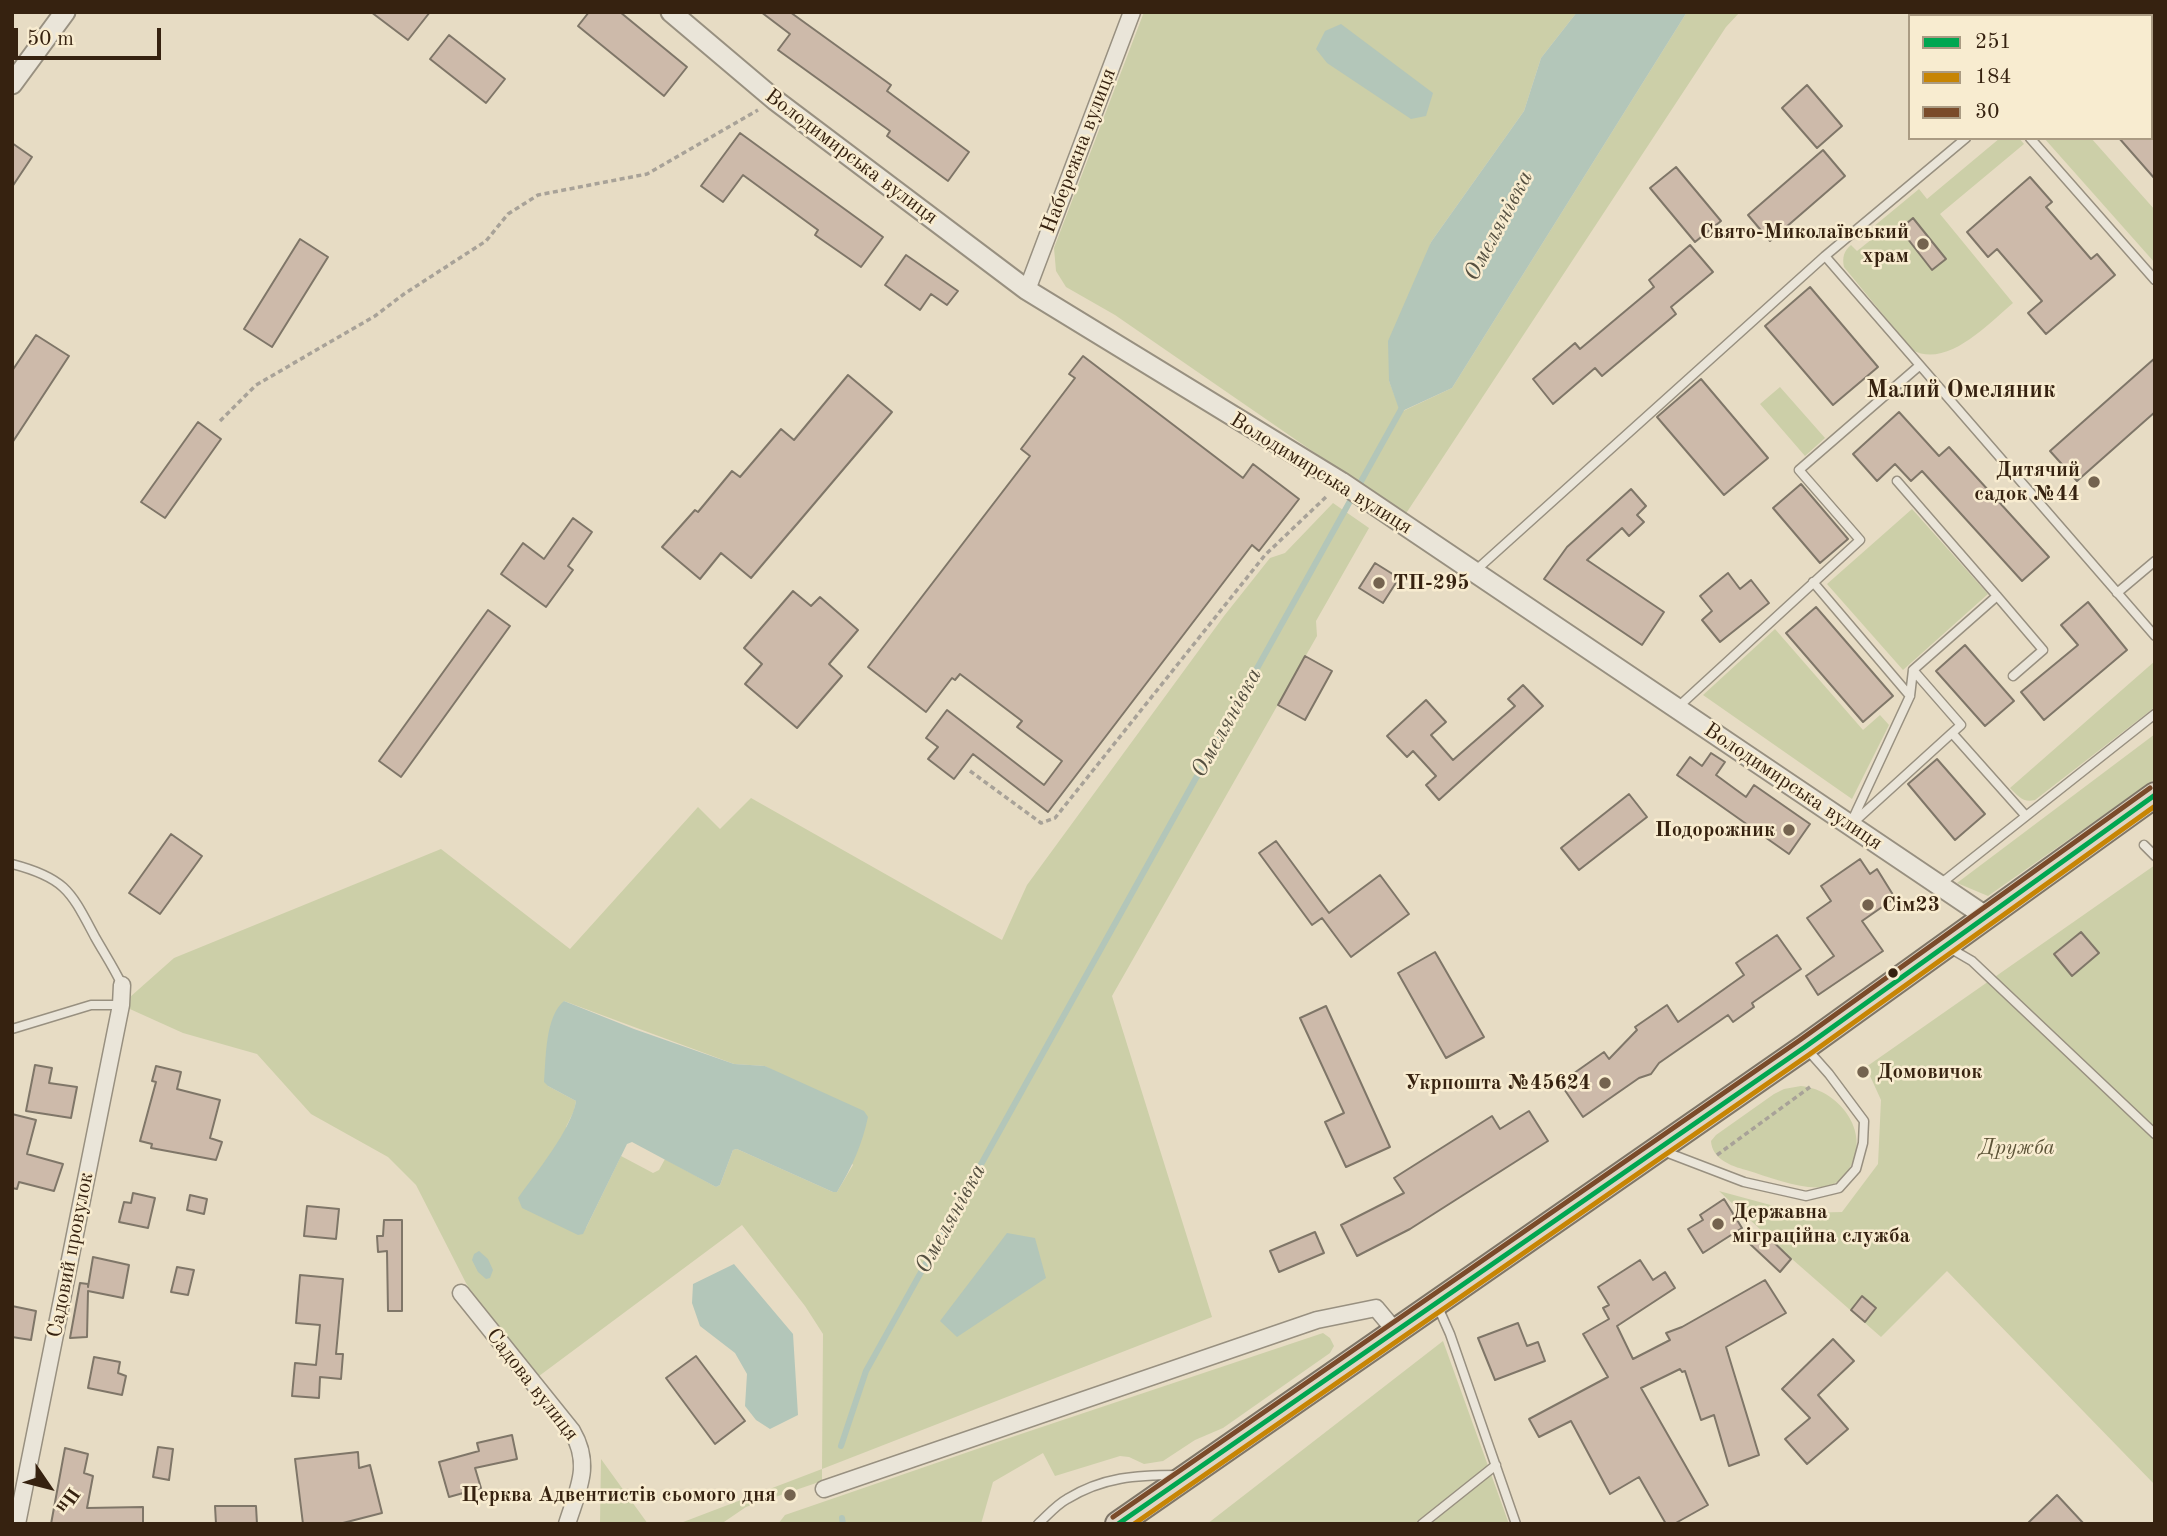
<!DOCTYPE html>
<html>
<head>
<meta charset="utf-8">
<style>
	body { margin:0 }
	#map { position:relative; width:2167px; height:1536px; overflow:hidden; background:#e7dcc4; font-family:"Old Standard TT",serif }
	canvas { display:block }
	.frame { position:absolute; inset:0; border:14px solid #362210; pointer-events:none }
	.legend { position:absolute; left:1908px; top:14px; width:245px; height:126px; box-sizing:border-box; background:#f8ecd0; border:2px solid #aa9b83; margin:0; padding:9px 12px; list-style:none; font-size:21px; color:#362210 }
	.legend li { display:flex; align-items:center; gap:14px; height:35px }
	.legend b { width:35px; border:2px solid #aa9b83 }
	.north { position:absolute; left:14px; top:1452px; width:70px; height:70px; -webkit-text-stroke:5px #f8ecd0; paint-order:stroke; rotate:125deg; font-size:19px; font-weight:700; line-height:28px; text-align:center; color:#362210 }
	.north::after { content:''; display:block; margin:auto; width:24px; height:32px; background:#362210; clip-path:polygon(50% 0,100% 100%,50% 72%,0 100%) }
	.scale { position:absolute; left:14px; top:28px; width:147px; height:32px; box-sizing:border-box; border:4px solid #362210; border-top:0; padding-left:9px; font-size:21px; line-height:24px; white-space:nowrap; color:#362210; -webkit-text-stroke:5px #f8ecd0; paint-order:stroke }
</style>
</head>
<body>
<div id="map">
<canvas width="2167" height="1536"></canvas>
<div class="frame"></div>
<ul class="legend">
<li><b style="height:9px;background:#00a651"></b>251</li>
<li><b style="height:9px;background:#c78504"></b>184</li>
<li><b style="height:9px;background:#7a4b2a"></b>30</li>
</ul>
<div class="north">Пн</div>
<div class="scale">50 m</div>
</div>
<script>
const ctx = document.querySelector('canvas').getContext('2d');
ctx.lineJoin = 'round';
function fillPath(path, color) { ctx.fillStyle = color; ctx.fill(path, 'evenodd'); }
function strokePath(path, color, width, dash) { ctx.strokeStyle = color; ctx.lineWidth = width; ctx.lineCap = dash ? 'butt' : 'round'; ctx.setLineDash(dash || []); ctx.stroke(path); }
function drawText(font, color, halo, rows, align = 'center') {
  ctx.font = font + ' "Old Standard TT",serif'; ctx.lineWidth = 5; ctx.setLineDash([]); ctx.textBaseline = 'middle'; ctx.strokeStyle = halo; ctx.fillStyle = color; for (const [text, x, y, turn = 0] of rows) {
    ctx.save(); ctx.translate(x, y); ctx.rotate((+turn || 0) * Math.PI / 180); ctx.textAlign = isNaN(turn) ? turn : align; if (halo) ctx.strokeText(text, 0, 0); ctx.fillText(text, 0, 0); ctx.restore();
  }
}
fillPath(new Path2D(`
	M1144,12h433l-36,46 -17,53 -93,131 -42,139 12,31 51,-24 235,-376h53l-14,15 -321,488 -290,-200 -49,-28 -10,-16 -2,-23z
	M2000,138h19l5,6 -84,70 73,89c-25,21 -66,66 -101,47l-68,-83c-2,-10 0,-16 7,-22l6,6 15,-12 -5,-7 52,-43 8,10z
	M2044,138h47l64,72v53z
	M1780,387l45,51 -20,18 -45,-52z
	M1333,503l36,25 -53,93 1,15 -205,360 100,321 -390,152v12l-76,26 -25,17h-43l144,-55 1,-135 -18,-28 -63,-81 -207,154 -68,-94 -51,-100 -28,-28 -77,-43 -54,-60 -74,-21 -62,-28 53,-47 267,-109 129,100 128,-142 22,22 31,-31 251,142 25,-55 197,-269 46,-58 15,-5zM564,1001l170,63 31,2 22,12 66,87 -16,27h-4l-96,-43 -4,1 -13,35 -4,2 -51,-28 -6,11 -6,3 -32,-17 -35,72 -20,-101 8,-16 2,-10 -28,-15z
	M1912,509l76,85 -85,76 -76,-86z
	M1775,629l88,101 17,-15 9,10 -37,74 -149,-104z
	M2155,661v46l-120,93c-12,3 -17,-4 -25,-12z
	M2155,734v45l-167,117 -31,-13z
	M2155,865v620l-208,-214 -66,66 -89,-78 -73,-68 81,22 42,-1 36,-48 3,-64 -15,-33z
	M1801,1086c40,4 73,50 46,86 -6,8 -13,13 -22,15 -26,3 -55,-10 -79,-17 -15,-4 -34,-11 -35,-29l5,-6 58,-41 10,-5z
	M1323,1333l7,5 4,8 -4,7 -107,75 -28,12 -32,21 -19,3 -15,-7 -9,-1 -65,20 -12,-23 -50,29 -12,42h-203l7,-9 221,-76z
	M1443,1341l66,183h-302z
	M601,1459l47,65h-48z`), '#cccfa8');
fillPath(new Path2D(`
	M1577,12h110l-235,376 -52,24 -11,-31 -1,-40 43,-99 93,-131 17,-53z
	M1341,24l92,69 -7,23 -15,3 -84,-56 -11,-14 9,-18z
	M564,1001l70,28 100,35 31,2 99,45 4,6c-6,28 -16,50 -31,75h-4l-96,-43 -4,1 -13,35 -4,2 -84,-45 -5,2 -44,90 -5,1 -56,-27 -4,-10c17,-24 54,-69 58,-97l-28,-15 -4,-4c2,-24 1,-65 20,-81z
	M1007,1233l28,5 11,40 -89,59 -17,-16z
	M479,1251l9,8 5,11 -3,8 -4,1 -8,-7 -6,-12 2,-6z
	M734,1264l59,70 5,81 -28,14 -14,-9 -11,-14 2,-32 -12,-21 -35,-27 -8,-23 1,-19z`), '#b3c6b9');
strokePath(new Path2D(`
	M841,1446l25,-75 537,-965
	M842,1518l1,6`), '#b3c6b9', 6);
const building = new Path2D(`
	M371,12h59l-22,28z
	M589,12h31l67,55 -23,29 -86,-70z
	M761,12h29l101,73 -4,6 82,61 -21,29 -61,-45 3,-5 -112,-81 12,-16z
	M449,35l56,44 -19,24 -56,-44z
	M1807,85l35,41 -25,22 -35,-40z
	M740,133l143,104 -22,30 -46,-32 3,-5 -75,-55 -20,27 -22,-16z
	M2119,138h36v41z
	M12,143l20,14 -20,30z
	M1823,150l22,26 -75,65 -22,-26z
	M1676,167l45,54 -26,21 -45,-54z
	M2030,177l22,25 -6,5 45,52 6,-5 18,21 -69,59 -18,-21 14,-12 -45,-52 -9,8 -21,-25z
	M1913,218l33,41 -14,11 -32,-41z
	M300,239l28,18 -56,90 -28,-18z
	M1690,245l23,27 -42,35 5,7 -74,62 -7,-8 -42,36 -20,-25 42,-36 5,6 74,-62 -5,-7z
	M906,255l52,36 -11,14 -16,-11 -11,16 -35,-25z
	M1810,287l68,80 -45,38 -68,-79z
	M36,335l33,21 -57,87v-72z
	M1083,356l160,122 10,-14 46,35 -40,52 -7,-6 -204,267 -75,-58 -19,25 -26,-20 10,-12 -12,-9 21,-28 97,75 18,-24 -45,-34 5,-6 -62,-47 -5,6 -3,-2 -26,34 -58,-45 162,-211 -9,-7 54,-71 -6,-4z
	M2155,358v54l-78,69 -27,-30z
	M848,375l44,37 -141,166 -30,-25 -21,26 -38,-32 33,-37 3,2 34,-41 8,6 41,-48 13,11z
	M1701,379l67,79 -44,37 -67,-78z
	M1899,412l40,44 10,-9 100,110 -27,24 -100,-110 -11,10 -16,-17 -18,17 -24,-27z
	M198,422l23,17 -56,79 -24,-16z
	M1801,484l47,55 -28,24 -47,-55z
	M1631,489l15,17 -9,9 7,7 -15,14 -7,-8 -35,32 77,52 -22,33 -98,-66 23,-32z
	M573,518l19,14 -24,34 5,4 -27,37 -45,-33 22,-31 21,16z
	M1375,563l24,15 -16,25 -24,-15z
	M1728,573l12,16 11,-9 18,23 -49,39 -18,-22 10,-9 -12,-15z
	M793,591l18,15 9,-9 38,33 -29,34 13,12 -45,52 -52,-44 17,-20 -18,-16z
	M2088,602l39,48 -83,70 -23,-28 57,-47 -17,-20z
	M1816,607l77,89 -30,26 -77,-89z
	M488,610l22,16 -109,151 -22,-16z
	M1965,645l49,56 -29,25 -49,-55z
	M1305,656l27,15 -27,49 -27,-15z
	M1523,685l20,21 -104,94 -13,-15 10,-9 -23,-25 -6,6 -20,-21 39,-36 20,22 -15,13 22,25 62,-54 -7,-7z
	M1711,753l14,9 -9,13 30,22 8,-12 56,39 -21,30 -112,-79 13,-18 12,9z
	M1937,759l48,55 -30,26 -47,-56z
	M1629,794l18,23 -68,53 -18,-22z
	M171,834l31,22 -42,58 -31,-21z
	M1276,841l53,72 51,-38 29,39 -58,43 -29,-39 -10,7 -53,-72z
	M1860,859l10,15 7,-5 18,29 -33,23 21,30 -65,44 -12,-19 28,-20 -27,-38 24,-17 -10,-15z
	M2081,932l18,21 -27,23 -18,-22z
	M1777,935l24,34 -49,34 2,4 -21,15 -5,-7 -69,48 -8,11 -12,4 -56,39 -23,-34 44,-31 5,7 28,-29 -2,-3 32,-22 11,17 66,-47 -8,-12z
	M1435,952l49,85 -38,21 -48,-85z
	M1326,1006l64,141 -44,20 -21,-45 19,-9 -44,-95z
	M35,1065l17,3 -3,15 28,4 -6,31 -45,-7z
	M156,1066l25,6 -4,17 43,11 -10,38 12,4 -6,18 -65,-12 1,-4 -12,-3 16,-59 -4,-1z
	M1529,1111l19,30 -138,88 -53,27 -16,-31 63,-32 -10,-15 98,-62 8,13z
	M12,1114l24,6 -9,34 36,10 -9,27 -35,-9 -2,7 -5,-1z
	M133,1193l22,5 -7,30 -29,-6 5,-20 7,1z
	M190,1195l17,4 -3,15 -17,-4z
	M1724,1199l18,29 -39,25 -15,-24 15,-9 -3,-5z
	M307,1206l32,3 -3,30 -32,-3z
	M384,1220h18v91h-14l-1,-60 -9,1 -1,-16h6z
	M1762,1231l29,28 -11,13 -30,-28z
	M1315,1232l9,21 -45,19 -9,-21z
	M93,1257l36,8 -6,33 -35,-7 -1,46 -17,1 10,-55 8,1v3z
	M1640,1260l13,20 12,-8 10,16 -58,38 16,33 37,-19 -4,-7 16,-6 83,-47 21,33 -60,34 33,108 -30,11 -15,-51 -13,5 -16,-49 -3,1 -2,-3 -39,19 67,117 -34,19h-8l-27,-47 -29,17 -39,-73 -32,16 -10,-18 79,-42 -25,-43 26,-15 -6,-11 6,-3 -11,-18z
	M177,1267l17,3 -6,25 -17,-3z
	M300,1275l43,4 -7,75h7l-2,25 -21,-2 -1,21 -27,-2 3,-33 21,2 4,-40 -24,-2z
	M1862,1296l14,12 -11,14 -14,-12z
	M12,1306l24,5 -5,29 -19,-3z
	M1518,1323l9,23 11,-4 7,19 -50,19 -17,-42z
	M1833,1339l21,22 -36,34 30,34 -41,35 -22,-25 25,-21 -28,-29z
	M696,1356l49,65 -30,23 -49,-66z
	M94,1357l26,5 -2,11 8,3 -4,19 -34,-7z
	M512,1435l5,24 -42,9 6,20 -32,9 -10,-35 40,-11 -2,-8z
	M158,1447l15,2 -4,31 -16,-3z
	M65,1448l23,6 -4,19 9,3 -6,32 56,-1v16l-92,1z
	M358,1452l1,16 11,-3 12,48 -43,11h-36l-8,-65z
	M2057,1495l27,29h-57z
	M215,1506h41l1,18h-41z`);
fillPath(building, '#cdbaaa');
strokePath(building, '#7f7668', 2);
const service = new Path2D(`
	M2150,12l5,6
	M2030,138l125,142
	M1825,256l330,380
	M1897,481l100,115
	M1475,571l350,-315 141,-118
	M1813,582l97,114
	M2117,593l38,-32
	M1913,670l48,55 -9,8
	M1678,707l182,-167 -61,-70 120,-104
	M1854,822l98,-89 73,82
	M1850,825l60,-129 3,-26 84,-74 46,54 -30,26
	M2144,845l11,11
	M12,864c54,14 59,28 83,73 9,16 19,31 27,48
	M1939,885l216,-171
	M1948,947l24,14 183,173
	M12,1029l79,-24h30
	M1663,1151l81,31 62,14 33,-8 17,-19 7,-26 1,-22 -35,-47 -23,-26
	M1438,1307l12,27 66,190
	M1038,1524c9,-8 18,-19 29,-25 36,-22 69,-24 111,-24
	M1422,1524l74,-59`);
const minor = new Path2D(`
	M1027,290l105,-278
	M461,1293l111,138c20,34 6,58 -5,93
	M824,1489l493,-169 59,-12 20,24
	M17,1524l104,-519 1,-20`);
const tertiary = new Path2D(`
	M671,12l104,88 252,190 314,192 644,434
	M12,84l53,-72`);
const primary = new Path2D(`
	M1118,1524l687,-477 350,-252`);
strokePath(service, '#989080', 11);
strokePath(minor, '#989080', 19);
strokePath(tertiary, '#989080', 23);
strokePath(primary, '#7f7668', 28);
strokePath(new Path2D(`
	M220,421l36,-36 119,-69 29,-22 82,-53 22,-27 30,-19 109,-21 111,-64
	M970,771l71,52 14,-5 210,-263 62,-59
	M1717,1155l93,-68`), '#a8a298', 3.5, [5, 3.5]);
strokePath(service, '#eae5d9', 8);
strokePath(minor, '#eae5d9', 16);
strokePath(tertiary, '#eae5d9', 19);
strokePath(primary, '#ded4c4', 24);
strokePath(new Path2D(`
	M1118,1524l687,-477 350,-252`), '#00a651', 5);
strokePath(new Path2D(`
	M1134,1524l676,-470 345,-248`), '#c78504', 5);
strokePath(new Path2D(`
	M1113,1517l687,-477 350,-252`), '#7a4b2a', 5);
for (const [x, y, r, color] of [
	[1923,244,7,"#74634f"],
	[2094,482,7,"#74634f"],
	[1379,583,7,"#74634f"],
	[1789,830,7,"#74634f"],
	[1868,905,7,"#74634f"],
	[1893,973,6,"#362210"],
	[1863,1072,7,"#74634f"],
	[1605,1083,7,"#74634f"],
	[1718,1224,7,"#74634f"],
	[790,1495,7,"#74634f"]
]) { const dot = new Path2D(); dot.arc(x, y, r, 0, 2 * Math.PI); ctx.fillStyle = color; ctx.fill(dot); strokePath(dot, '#f8ecd0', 2.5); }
drawText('21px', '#362210', '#f8ecd0', [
	["Набережна вулиця",1079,151,-69],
	["Володимирська вулиця",851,157,37],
	["Володимирська вулиця",1321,474,32],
	["Володимирська вулиця",1793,787,34],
	["Садовий провулок",71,1255,-79],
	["Садова вулиця",532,1385,52]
]);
drawText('bold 21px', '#362210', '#f8ecd0', [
	["Свято-Миколаївський",1909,232],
	["храм",1909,256],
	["Дитячий",2080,470],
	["садок №44",2080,494],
	["ТП-295",1393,583,"left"],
	["Подорожник",1775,830],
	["Сім23",1882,905,"left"],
	["Домовичок",1877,1072,"left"],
	["Укрпошта №45624",1591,1083],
	["Державна",1732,1212,"left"],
	["міграційна служба",1732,1236,"left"],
	["Церква Адвентистів сьомого дня",776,1495]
], 'right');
drawText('italic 21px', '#5c5337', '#f8ecd0', [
	["Дружба",2017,1148]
]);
drawText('italic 23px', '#555041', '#f8ecd0', [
	["Омелянівка",1499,226,-62],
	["Омелянівка",1227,723,-61],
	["Омелянівка",951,1219,-61]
]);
drawText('bold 24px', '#362210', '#f8ecd0', [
	["Малий Омеляник",1961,391]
]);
</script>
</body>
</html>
